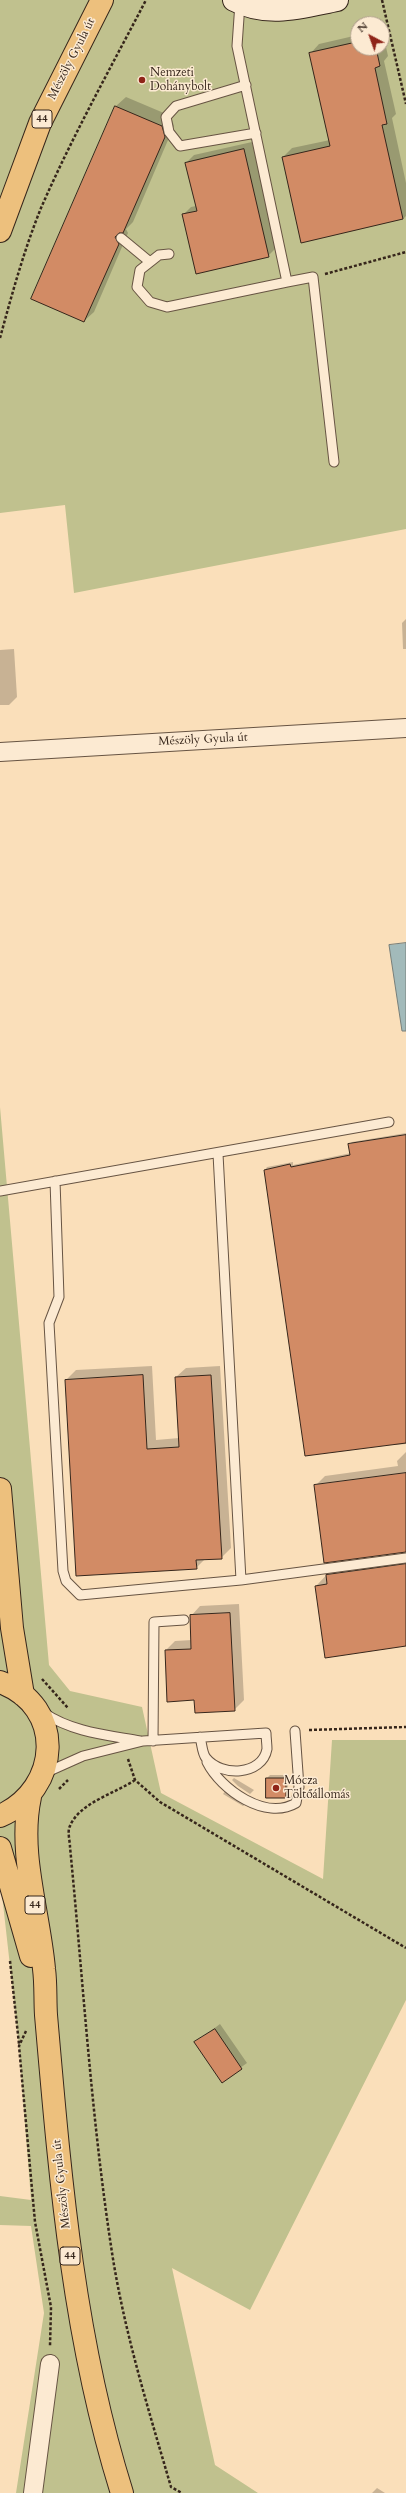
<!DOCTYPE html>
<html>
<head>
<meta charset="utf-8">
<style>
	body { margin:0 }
	#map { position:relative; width:406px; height:2493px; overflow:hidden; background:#fadfba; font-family:Cardo,serif }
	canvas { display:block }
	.north { position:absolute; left:350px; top:16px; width:40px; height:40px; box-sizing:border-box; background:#fcead2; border:1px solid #ad9c89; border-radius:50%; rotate:319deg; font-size:11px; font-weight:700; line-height:16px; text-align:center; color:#36261b }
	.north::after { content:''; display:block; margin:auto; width:14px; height:18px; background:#8f2418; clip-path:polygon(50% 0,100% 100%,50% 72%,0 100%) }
</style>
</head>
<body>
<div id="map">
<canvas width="406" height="2493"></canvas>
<div class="north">N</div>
</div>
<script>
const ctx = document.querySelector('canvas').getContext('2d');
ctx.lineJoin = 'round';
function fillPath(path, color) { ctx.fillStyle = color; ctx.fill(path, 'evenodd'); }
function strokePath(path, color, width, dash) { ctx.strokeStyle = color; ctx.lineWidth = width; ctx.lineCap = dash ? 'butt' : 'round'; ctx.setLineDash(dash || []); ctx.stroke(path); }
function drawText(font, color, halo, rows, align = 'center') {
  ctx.font = font + ' Cardo,serif'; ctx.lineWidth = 3; ctx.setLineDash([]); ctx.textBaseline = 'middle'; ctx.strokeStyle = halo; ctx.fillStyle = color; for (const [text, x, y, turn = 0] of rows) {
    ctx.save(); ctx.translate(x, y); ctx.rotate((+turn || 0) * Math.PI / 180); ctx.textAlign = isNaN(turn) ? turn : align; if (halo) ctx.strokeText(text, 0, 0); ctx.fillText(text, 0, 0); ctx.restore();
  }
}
fillPath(new Path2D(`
	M0,0h406v529l-332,64 -9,-88 -65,8zM358,24h24v24h-24z
	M0,1107l49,558 21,26 72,16 19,86 162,86 9,-139h74v260l-156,310 -78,-42 43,197 43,28h-242l28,-180 -13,-87 -31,-1v-29l31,4 -12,-154 -19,-169z`), '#c0c18e');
const water = new Path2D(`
	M406,943v88h-4l-13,-86z`);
fillPath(water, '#a2baba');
strokePath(water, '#777f7a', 1);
fillPath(new Path2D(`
	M382,29l6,27 -4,5 12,53 -4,4 14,65v33l-3,3 -101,23 -19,-85 9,-9 38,-8 -20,-86 9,-10 39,-9v13h24z
	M126,97l45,19 3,10 -41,96 -7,7 2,4 -34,79 -10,9 -52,-22 84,-193z
	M252,142l24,106 -8,8 -85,-41 8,-8 5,-1 -10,-43 8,-8z
	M406,619v30h-3l-1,-26z
	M14,649l3,48 -8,8h-9v-55z
	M406,1133v311l-11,1 -130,-275 2,-3 26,-5v3l58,-12 -1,-9 2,-2z
	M152,1366l4,74 23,-2 -3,-61 10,-9 34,-2 11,182 -10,10 -16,1 -9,9 -119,7 -11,-195 10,-10z
	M406,1452v99l-91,-65 10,-10 73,-10 -1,-5z
	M406,1556v89l-90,-59 20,-21z
	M239,1604l5,96 -10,10 -39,-11 -29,-49 9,-9 17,-1 -1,-24 9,-10z
	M270,1775h18v19l-2,3h-19v-19z
	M234,1778l20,12 -4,4 -12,-8 -6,-6z
	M227,1789l19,15 -3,2 -20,-12z
	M220,2024l27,39 -25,18 -26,-39z
	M377,2488l8,5h-13z`), '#0003');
const building = new Path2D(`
	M358,42v6h18l4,18 -5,2 12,56 -5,1 21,94 -102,24 -19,-86 48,-11 -21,-93z
	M115,106l47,20 3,11 -42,96h-4l-4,4 4,7 -35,78 -53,-23z
	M244,149l25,108 -73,17 -14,-60 15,-3 -12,-48z
	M406,1135v308l-101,13 -41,-286 26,-6 1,3 59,-12 -2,-11z
	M143,1375l4,74 32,-2 -4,-70 36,-2 11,184 -26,1 1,9 -121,7 -11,-196z
	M406,1473v79l-82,11 -10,-78z
	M406,1564v82l-81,12 -10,-72 12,-2 -1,-9z
	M230,1613l5,98 -40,2 -1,-13 -27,2 -2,-52 26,-1 -1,-34z
	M266,1778h20v20h-20z
	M215,2029l27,40 -20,14 -28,-41z`);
fillPath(building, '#d28b65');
strokePath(building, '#36261b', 1);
const lane = new Path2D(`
	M240,3l-3,43 50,236 26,-5 21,185
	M246,85l-70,21 -10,11 3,15 11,14 76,-13
	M121,238l29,24
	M169,254l-10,1 -19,15 -3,17 13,15 17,5 120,-25
	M218,1154l23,426
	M55,1181l4,116 -10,26 14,248 3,10 14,14 161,-15 165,-22
	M0,1191l389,-69
	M44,1713c28,19 63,22 96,28
	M153,1741l1,-119 30,-2
	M207,1762c14,28 59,59 89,41l3,-16 -4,-56
	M45,1773l38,-17 60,-15 123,-8c0,5 1,11 1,16 -5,27 -46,28 -61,9 -4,-5 -4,-14 -6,-21`);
const street = new Path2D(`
	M0,752l406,-24
	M33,2493l17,-129`);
const secondary = new Path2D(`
	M234,0c34,18 68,7 103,0`);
const primary = new Path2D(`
	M0,231l40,-108 62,-123
	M0,1489l12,139 11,67
	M0,1682c66,24 61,107 0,134
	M30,1797c-12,56 9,115 14,172 2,15 1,30 2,46 14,161 27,323 76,478
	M0,1848l31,108`);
strokePath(lane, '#675443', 11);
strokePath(street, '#675443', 20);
strokePath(secondary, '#36261b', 24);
strokePath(primary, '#36261b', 24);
strokePath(new Path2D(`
	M382,0l24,104
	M325,274l81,-22
	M0,338c12,-44 24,-88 41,-130 31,-71 69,-139 105,-208
	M42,1679l26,29
	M309,1730l97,-3
	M128,1759l7,21 25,22 246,146
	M135,1780c-19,13 -56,23 -65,46 -3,5 0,15 0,21 13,133 21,267 41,399 12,82 37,162 60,241l11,6
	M59,1789l9,-9
	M10,1961l9,83
	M26,2031l-7,15 16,176 16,85 -1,39`), '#36261b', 2.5, [3, 2]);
strokePath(lane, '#fcead2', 9);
strokePath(street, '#fcead2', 18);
strokePath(secondary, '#fcead2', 22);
strokePath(primary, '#edc07d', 22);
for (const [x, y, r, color] of [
	[142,80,4,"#8f2418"],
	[276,1788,4,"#8f2418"]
]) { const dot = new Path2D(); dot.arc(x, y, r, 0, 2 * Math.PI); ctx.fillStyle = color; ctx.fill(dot); strokePath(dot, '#fcead2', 1.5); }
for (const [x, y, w] of [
	[42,119,20],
	[35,1905,20],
	[70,2256,20]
]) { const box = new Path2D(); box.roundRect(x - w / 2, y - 9, w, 18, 3); ctx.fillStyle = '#fcead2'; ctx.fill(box); strokePath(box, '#36261b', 1); }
drawText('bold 11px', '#36261b', null, [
	["44",42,119],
	["44",35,1905],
	["44",70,2256]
]);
drawText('12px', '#36261b', '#fcead2', [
	["Mészöly Gyula út",72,59,-63],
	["Mészöly Gyula út",203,740,-3],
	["Mészöly Gyula út",62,2184,-96]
]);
drawText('12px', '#36261b', '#fcead2', [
	["Nemzeti",150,73],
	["Dohánybolt",150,87],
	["Mócza",284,1781],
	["Töltőállomás",284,1795]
], 'left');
</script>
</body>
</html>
